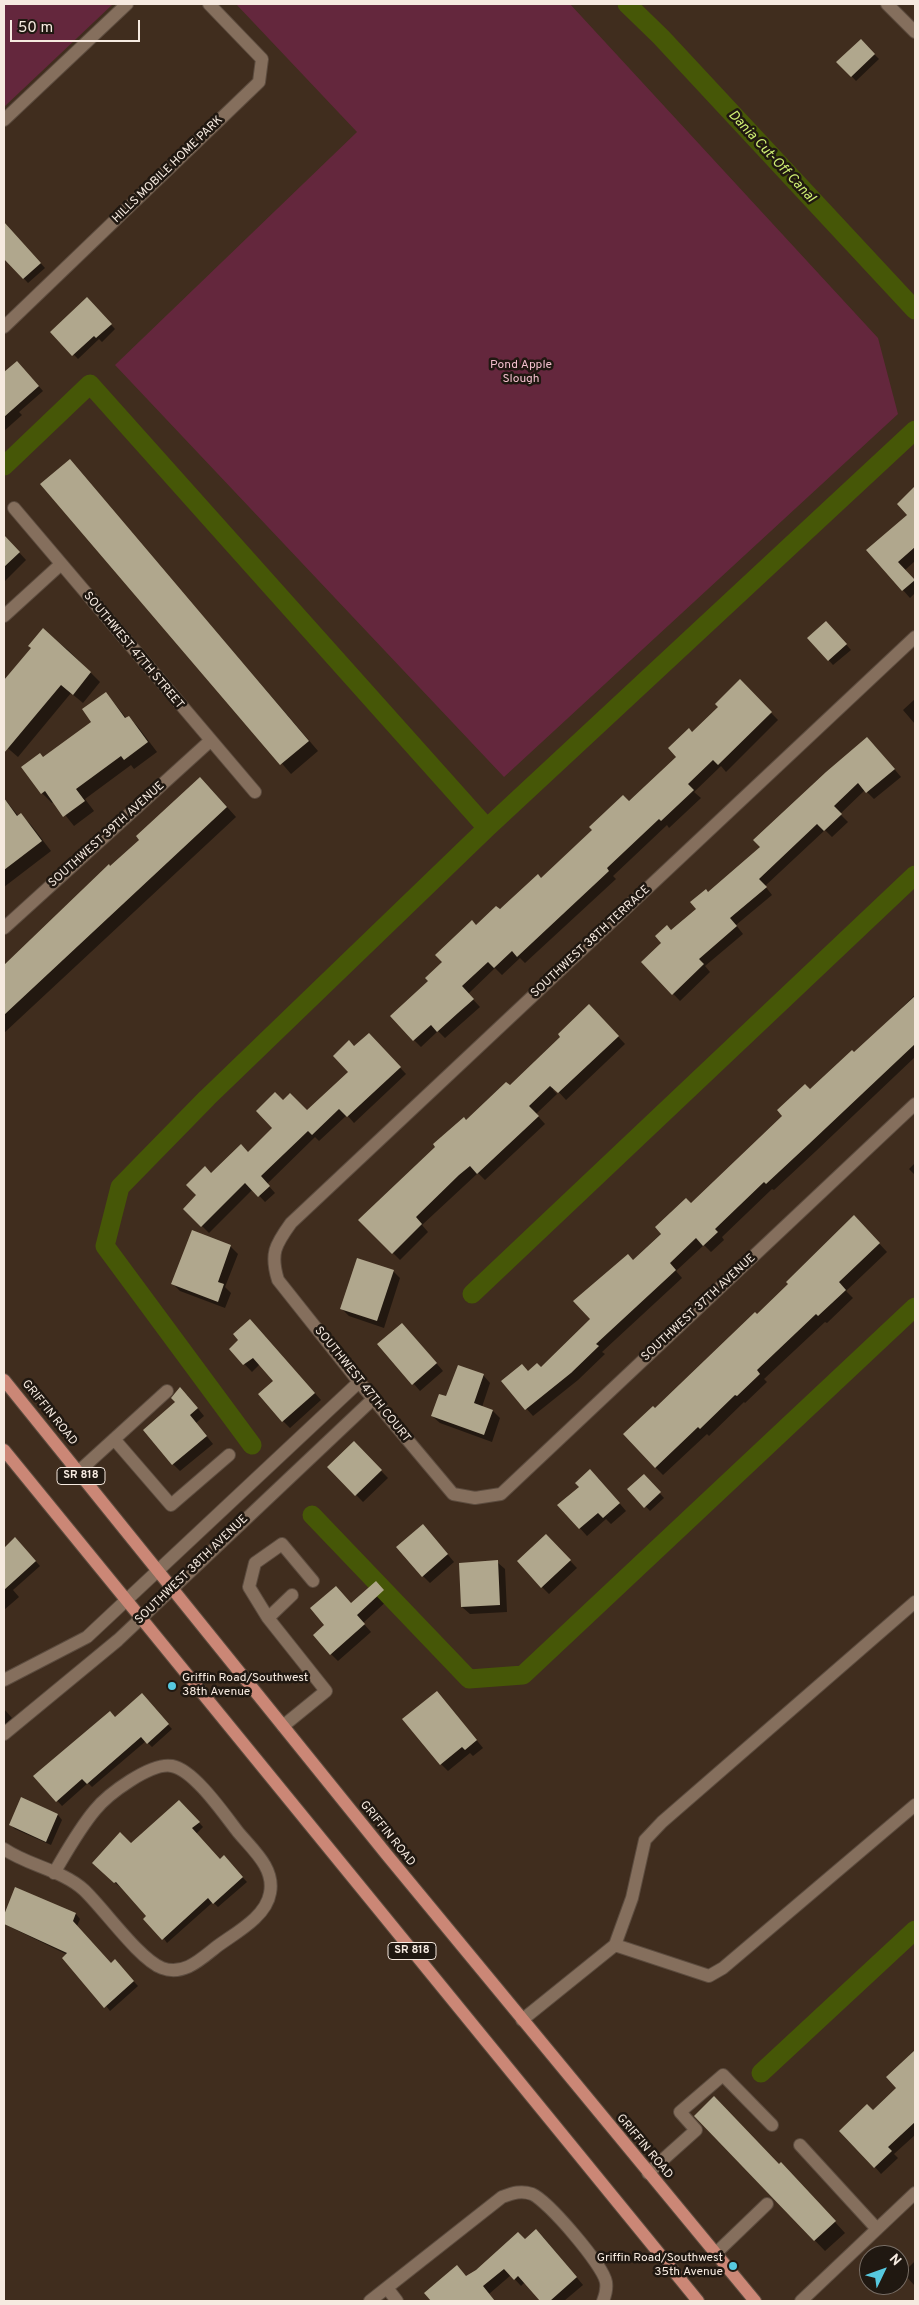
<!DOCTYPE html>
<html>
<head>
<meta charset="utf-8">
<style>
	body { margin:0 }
	#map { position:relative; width:919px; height:2305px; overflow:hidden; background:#402d1e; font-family:Overpass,sans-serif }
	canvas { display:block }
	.frame { position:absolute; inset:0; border:5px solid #f6eae0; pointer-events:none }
	.north { position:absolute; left:859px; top:2245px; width:50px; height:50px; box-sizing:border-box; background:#201811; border:1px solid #766c64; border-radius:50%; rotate:48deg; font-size:14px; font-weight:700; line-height:20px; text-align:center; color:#f6eae0 }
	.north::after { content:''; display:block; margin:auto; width:18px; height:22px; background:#56c9e0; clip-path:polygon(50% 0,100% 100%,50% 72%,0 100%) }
	.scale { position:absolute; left:10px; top:20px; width:130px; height:22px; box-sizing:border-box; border:2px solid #f6eae0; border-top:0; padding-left:6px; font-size:15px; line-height:18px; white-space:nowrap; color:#f6eae0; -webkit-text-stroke:4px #201811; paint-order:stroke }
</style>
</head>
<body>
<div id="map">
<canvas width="919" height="2305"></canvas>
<div class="frame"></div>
<div class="north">N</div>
<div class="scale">50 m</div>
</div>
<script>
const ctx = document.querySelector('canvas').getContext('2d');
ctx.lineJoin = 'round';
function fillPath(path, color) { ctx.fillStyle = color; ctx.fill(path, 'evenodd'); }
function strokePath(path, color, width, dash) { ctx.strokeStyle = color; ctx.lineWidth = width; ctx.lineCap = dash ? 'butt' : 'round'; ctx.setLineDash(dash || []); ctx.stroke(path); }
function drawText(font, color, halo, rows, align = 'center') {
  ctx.font = font + ' Overpass,sans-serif'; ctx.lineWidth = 5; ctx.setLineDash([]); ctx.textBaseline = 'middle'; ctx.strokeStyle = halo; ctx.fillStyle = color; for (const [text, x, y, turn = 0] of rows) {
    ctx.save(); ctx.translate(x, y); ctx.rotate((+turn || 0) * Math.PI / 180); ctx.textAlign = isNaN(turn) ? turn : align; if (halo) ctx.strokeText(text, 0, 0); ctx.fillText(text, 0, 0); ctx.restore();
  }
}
fillPath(new Path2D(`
	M4,4h109l-109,103z
	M236,4h334l308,334 20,76 -394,363 -389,-412 242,-233z`), '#64273d');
fillPath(new Path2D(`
	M861,41l18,18 -23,22 -18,-19z
	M8,228l37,40 -17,15 -24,-26v-25z
	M87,299l28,30 -13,13 -3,-3 -21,20 -26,-27z
	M17,362l26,29 -24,21 3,3 -18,16v-57z
	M70,461l248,290 -27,23 -249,-289z
	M915,488v73l-10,9 10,12v11l-5,5 -42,-48 41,-35 -11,-11z
	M4,536l22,24 -22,22z
	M831,627l20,23 -18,15 -24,-27z
	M43,630l25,20 32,32 -17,21 -12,-10 -53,64 -14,-12v-63l28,-34z
	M740,681l38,39 -52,52 -5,-6 -27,26 7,6 -32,30 -2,-3 -54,51 3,3 -91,84 -5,-5 -18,17 -7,-7 -27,26 12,13 -35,31 -7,-7 -17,16 -7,-7 16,-59 13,-19 33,-36 66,-47 136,-122 14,-24 28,-26z
	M106,693l21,26 2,-2 9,10 19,25 -23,17 -3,-4 -46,34 9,12 -20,15 -20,-25 -2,2 -10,-10 -20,-26 22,-9 49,-36z
	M915,699v25l-12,-14z
	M874,745l27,32 -27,22 -9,-9 -25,24 8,8 -16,15 -7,-7 -60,56 7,9 -36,30 7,9 -38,32 5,6 -30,29 -37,-39 20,-19 8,-12 27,-22 11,-16z
	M210,788l26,29 -232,216v-66l106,-99z
	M4,798l15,19 2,-2 10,10 20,26 -47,36z
	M915,995v62l-99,94 -42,39 -2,-1 -50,48 2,3 -13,12 -7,-7 -28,26 6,7 -80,74 3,2 -27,26 -45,36 -31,-35 39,-12 51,-50 41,-58 58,-57 119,-113 44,-37z
	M596,1013l29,31 -59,56 -11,-12 -2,2 4,4 -21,20 9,10 -60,56 -7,-7 -56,52 6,7 -28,28 -40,-40 106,-99 44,-34 52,-50z
	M375,1041l31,33 -52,49 -7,-8 -28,26 -4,-4 -48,47 8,9 -10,9 -12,-13 -44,44 -24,-24 13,-14 13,-21 37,-21 26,-25 9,-27 24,11 43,-40 5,-25z
	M915,1163v12l-6,-6z
	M862,1225l25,27 -41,39 7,7 -26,25 -2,-1 -61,57 3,3 -22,21 -1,-1 -35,34 -2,-2 -44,41 -8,-8v-58l102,-94z
	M192,1232l38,14 8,8 -13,33 6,6 -6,15 -45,-17 -7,-7z
	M393,1271l7,7 -16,50 -35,-12 -7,-7z
	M257,1328l64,72 -31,28 -7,-7 -9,-40 -14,-17 -8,8 -22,-23z
	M409,1331l34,40 -23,20 -41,-47z
	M483,1375l7,8 -8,24 11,4 7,7 -8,24 -52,-19 -8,-7 15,-18z
	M187,1395l17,21 -8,7 17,21 -33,27 -7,-7z
	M354,1443l34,35 -25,24 -34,-35z
	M644,1476l20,22 -14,13 -21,-22z
	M598,1478l28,33 -15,13 -5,-5 -19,17 -28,-31 22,-18z
	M430,1533l24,29 -24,21 -7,-7z
	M553,1543l24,25 -28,26 -7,-7z
	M20,1544l20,22 -27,24 6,7 -15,13v-63l1,1z
	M497,1562l8,7 2,43 -37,2 -8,-7z
	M383,1590l7,8 -27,25 8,9 -33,29 -7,-7 20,-50z
	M146,1700l26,29 -20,18 -6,-6 -54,46 -4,-4 -26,23 -27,-30 81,-57z
	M444,1700l39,48 -10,8 -3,-3 -22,18 -7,-7z
	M4,1709l8,9 -8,8z
	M22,1799l36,16 4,5 -11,25 -36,-16 -5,-5z
	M184,1806l19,21 -7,7 24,26 8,2 19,20 -29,25 -5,-5 -46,41 -19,-27 -27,-30 -1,1 -27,-24 38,-19z
	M16,1888l60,26 4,5 -3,7 34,38 8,2 19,20 -28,25 -42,-56 -64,-31v-6z
	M915,2050v85l-21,19 4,4 -17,16 -6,-7 -2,-56 25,-23 -10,-11z
	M696,2116l96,59 53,58 -20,18z
	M543,2237l40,48 -19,16h-22l-17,-19 -4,4 -10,-11 -22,19 6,7h-63l-7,-8 41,-16 59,-37z
	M915,2261v25l-12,-13z`), '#0007');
strokePath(new Path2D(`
	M627,4l34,33 254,273
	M4,466l86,-82 397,444
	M472,1294l443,-419
	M252,1445l-147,-199 15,-59 87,-89 280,-270 428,-398
	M312,1515l157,164 54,-4 392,-368
	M761,2073l154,-143`), '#465707', 19);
fillPath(new Path2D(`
	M861,39l14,15 -24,23 -15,-15z
	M4,222l37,41 -18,16 -19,-20z
	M87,297l25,27 -16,14 -2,-2 -22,20 -22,-24z
	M17,361l22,25 -35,31v-45z
	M70,459l239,282 -29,24 -240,-281z
	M915,486v61l-17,15 17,18 -13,11 -36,-41 41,-35 -10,-11z
	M4,535l16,17 -16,15z
	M826,621l21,23 -19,17 -21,-23z
	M43,628l48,44 -18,23 -12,-10 -57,68v-73l27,-32 -3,-2z
	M740,679l32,33 -54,53 -5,-5 -25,24 6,6 -33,31 -2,-2 -52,49 2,3 -92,86 -5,-6 -18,17 -6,-6 -26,24 12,13 -16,14 -21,19 -6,-7 -18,16 -23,-25 38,-35 -3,-3 17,-16 -7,-7 37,-35 4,5 20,-19 4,3 38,-35 3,4 51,-48 -3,-3 34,-32 6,6 47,-44 -8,-9 21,-20 3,4 26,-25 -3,-3z
	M106,692l19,26 4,-2 19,26 -24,18 -3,-4 -45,33 9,12 -22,16 -18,-26 -4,3 -20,-27 19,-14 3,4 48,-35 -9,-13z
	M867,737l28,32 -29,24 -8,-10 -24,23 8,8 -18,17 -7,-7 -58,55 8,8 -37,31 7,8 -38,33 5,5 -32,31 -31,-33 20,-19 -6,-7 12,-11 4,5 25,-21 -6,-7 16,-13 2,3 52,-45 -7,-7 73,-68z
	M200,777l27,30 -223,208v-50l105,-101 1,2 29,-26 -3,-4z
	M4,798l13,18 4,-3 21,28 -38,29z
	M915,996v48l-106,100 -43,40 -2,-2 -49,47 3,3 -15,14 -7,-8 -26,25 6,7 -80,74 3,2 -28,27 -46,37 -24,-29 21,-17 6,7 9,-8 4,4 49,-48 -17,-18 55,-47 5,6 28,-26 -6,-7 31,-29 5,5 91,-87 -5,-6 28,-26 5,5 42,-39 2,2z
	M589,1004l30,32 -61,57 -8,-7 -21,20 10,10 -62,58 -7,-8 -11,9 -43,42 6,7 -30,30 -34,-34 77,-73 -2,-3 31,-27 2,3 40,-38 4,3 50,-48 -2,-3z
	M369,1033l32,34 -54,50 -8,-8 -27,26 -4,-4 -47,45 9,10 -12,11 -13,-14 -44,44 -18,-18 13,-14 -10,-10 19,-19 6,7 30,-29 7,8 24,-24 -16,-17 19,-19 8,8 7,-7 17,17 41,-38 -15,-16 16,-16 5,6z
	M854,1215l26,28 -41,39 7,8 -28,26 -2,-2 -59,56 3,4 -23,22 -2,-1 -35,34 -2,-2 -43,41 -32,-34 30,-28 2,2 100,-96 2,2 31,-30 -2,-2z
	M192,1230l39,15 -13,37 6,2 -6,18 -47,-18z
	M357,1258l37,12 -17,51 -37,-12z
	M250,1319l65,74 -33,29 -24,-28 15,-13 -20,-23 -10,7 -14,-16 9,-9 -5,-6z
	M402,1323l35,40 -25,22 -35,-41z
	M458,1365l26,9 -10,29 19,7 -9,25 -53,-19 8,-22 7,2z
	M180,1387l18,21 -8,7 17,21 -35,29 -29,-35 32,-28 -4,-4z
	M354,1441l28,29 -27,26 -28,-29z
	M590,1469l30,34 -17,15 -5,-5 -19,16 -22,-24 22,-18 -4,-4z
	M644,1474l17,18 -17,16 -17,-19z
	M423,1524l25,30 -26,23 -26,-30z
	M546,1534l25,26 -30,28 -24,-27z
	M15,1537l21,24 -32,29v-42z
	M498,1560l2,45 -39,2 -2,-44z
	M376,1581l8,9 -27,25 8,9 -35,31 -17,-20 11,-10 -14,-17 26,-22 15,17z
	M437,1691l40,49 -12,10 -3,-3 -22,18 -38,-46z
	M142,1693l27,31 -22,20 -6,-7 -54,47 -5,-5 -26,23 -23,-26 77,-65 5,6z
	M21,1797l37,17 -12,28 -37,-17z
	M179,1800l21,22 -8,6 28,31 4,-4 19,22 -30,27 -5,-6 -46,42 -19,-21 3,-3 -30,-34 -2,1 -22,-20 28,-31 11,11z
	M15,1887l61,26 -3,8 38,42 4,-4 19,22 -30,27 -42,-50 5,-5 -63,-29v-9z
	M915,2050v72l-27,25 4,4 -18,17 -35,-37 28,-27 6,6 23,-22 -10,-11z
	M714,2096l65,68 2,-2 55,59 -22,20 -120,-125z
	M536,2229l41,48 -27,24h-10l-22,-25 -4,4 -10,-11 -21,17 12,15h-64l-7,-8 33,-28 9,11 10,-6 42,-38 7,7z`), '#b0a78d');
const minor = new Path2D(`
	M887,4l28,28
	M4,120l123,-116
	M4,327l255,-245 3,-23 -53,-55
	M14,508l241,284
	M4,616l56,-51
	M915,637l-624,586c-16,22 -21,31 -13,57l81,102 94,112 22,4 26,-4 414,-390
	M4,928l206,-187
	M114,1439l57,66 58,-50
	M78,1472l89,-81
	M268,1618l24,-23
	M4,1680l83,-43 272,-255
	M283,1726l43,-35 -58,-73 -19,-31 6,-24 27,-19 31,37
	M4,1734l114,-94 255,-241
	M4,1849c25,17 58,21 80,41 20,19 55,69 78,78 21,8 38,-8 53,-20 18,-14 51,-30 55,-55 5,-25 -17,-43 -32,-61 -14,-18 -44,-62 -66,-66 -21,-4 -64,28 -77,44 -16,19 -28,41 -41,63
	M615,1945l94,31 14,-8 192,-163
	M522,2020l93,-75 17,-47 13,-58 17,-18 253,-220
	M800,2145l77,84
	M648,2173l48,-43 -16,-18 43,-37 49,50
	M715,2254l52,-50
	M387,2288l10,13
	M370,2301l132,-104c11,-4 19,-7 30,-3 16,7 71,71 74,88 1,6 -1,14 -3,19
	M801,2301l114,-108`);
const major = new Path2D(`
	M4,1380l383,475 368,446
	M4,1450l694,851`);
strokePath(minor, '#5c4c3f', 14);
strokePath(major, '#5c4c3f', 14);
strokePath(minor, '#856f5d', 12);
strokePath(major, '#cb8776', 12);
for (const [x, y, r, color] of [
	[172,1686,5,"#56c9e0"],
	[733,2266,5,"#56c9e0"]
]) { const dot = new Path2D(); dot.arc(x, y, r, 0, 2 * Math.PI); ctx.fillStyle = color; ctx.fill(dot); strokePath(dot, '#201811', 2); }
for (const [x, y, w] of [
	[81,1476,48],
	[412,1951,48]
]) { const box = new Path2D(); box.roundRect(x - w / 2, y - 8.5, w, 17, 4); ctx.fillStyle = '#201811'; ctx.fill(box); strokePath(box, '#f6eae0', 1); }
drawText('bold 11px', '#f6eae0', null, [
	["SR 818",81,1476],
	["SR 818",412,1951]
]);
drawText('12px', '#f6eae0', '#201811', [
	["HILLS MOBILE HOME PARK",168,170,-44],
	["SOUTHWEST 47TH STREET",133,651,50],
	["SOUTHWEST 39TH AVENUE",107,835,-42],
	["SOUTHWEST 38TH TERRACE",591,942,-43],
	["SOUTHWEST 37TH AVENUE",699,1308,-43],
	["SOUTHWEST 47TH COURT",362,1385,51],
	["GRIFFIN ROAD",49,1413,51],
	["SOUTHWEST 38TH AVENUE",192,1570,-44],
	["GRIFFIN ROAD",387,1834,51],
	["GRIFFIN ROAD",644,2147,50]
]);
drawText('12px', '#f2bfcd', '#201811', [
	["Pond Apple",521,366],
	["Slough",521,380]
]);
drawText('12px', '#f6eae0', '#201811', [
	["Griffin Road/Southwest",182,1679],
	["38th Avenue",182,1693],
	["Griffin Road/Southwest",723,2259,"right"],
	["35th Avenue",723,2273,"right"]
], 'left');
drawText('italic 14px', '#cfef73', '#201811', [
	["Dania Cut-Off Canal",771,157,47]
]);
</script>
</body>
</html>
